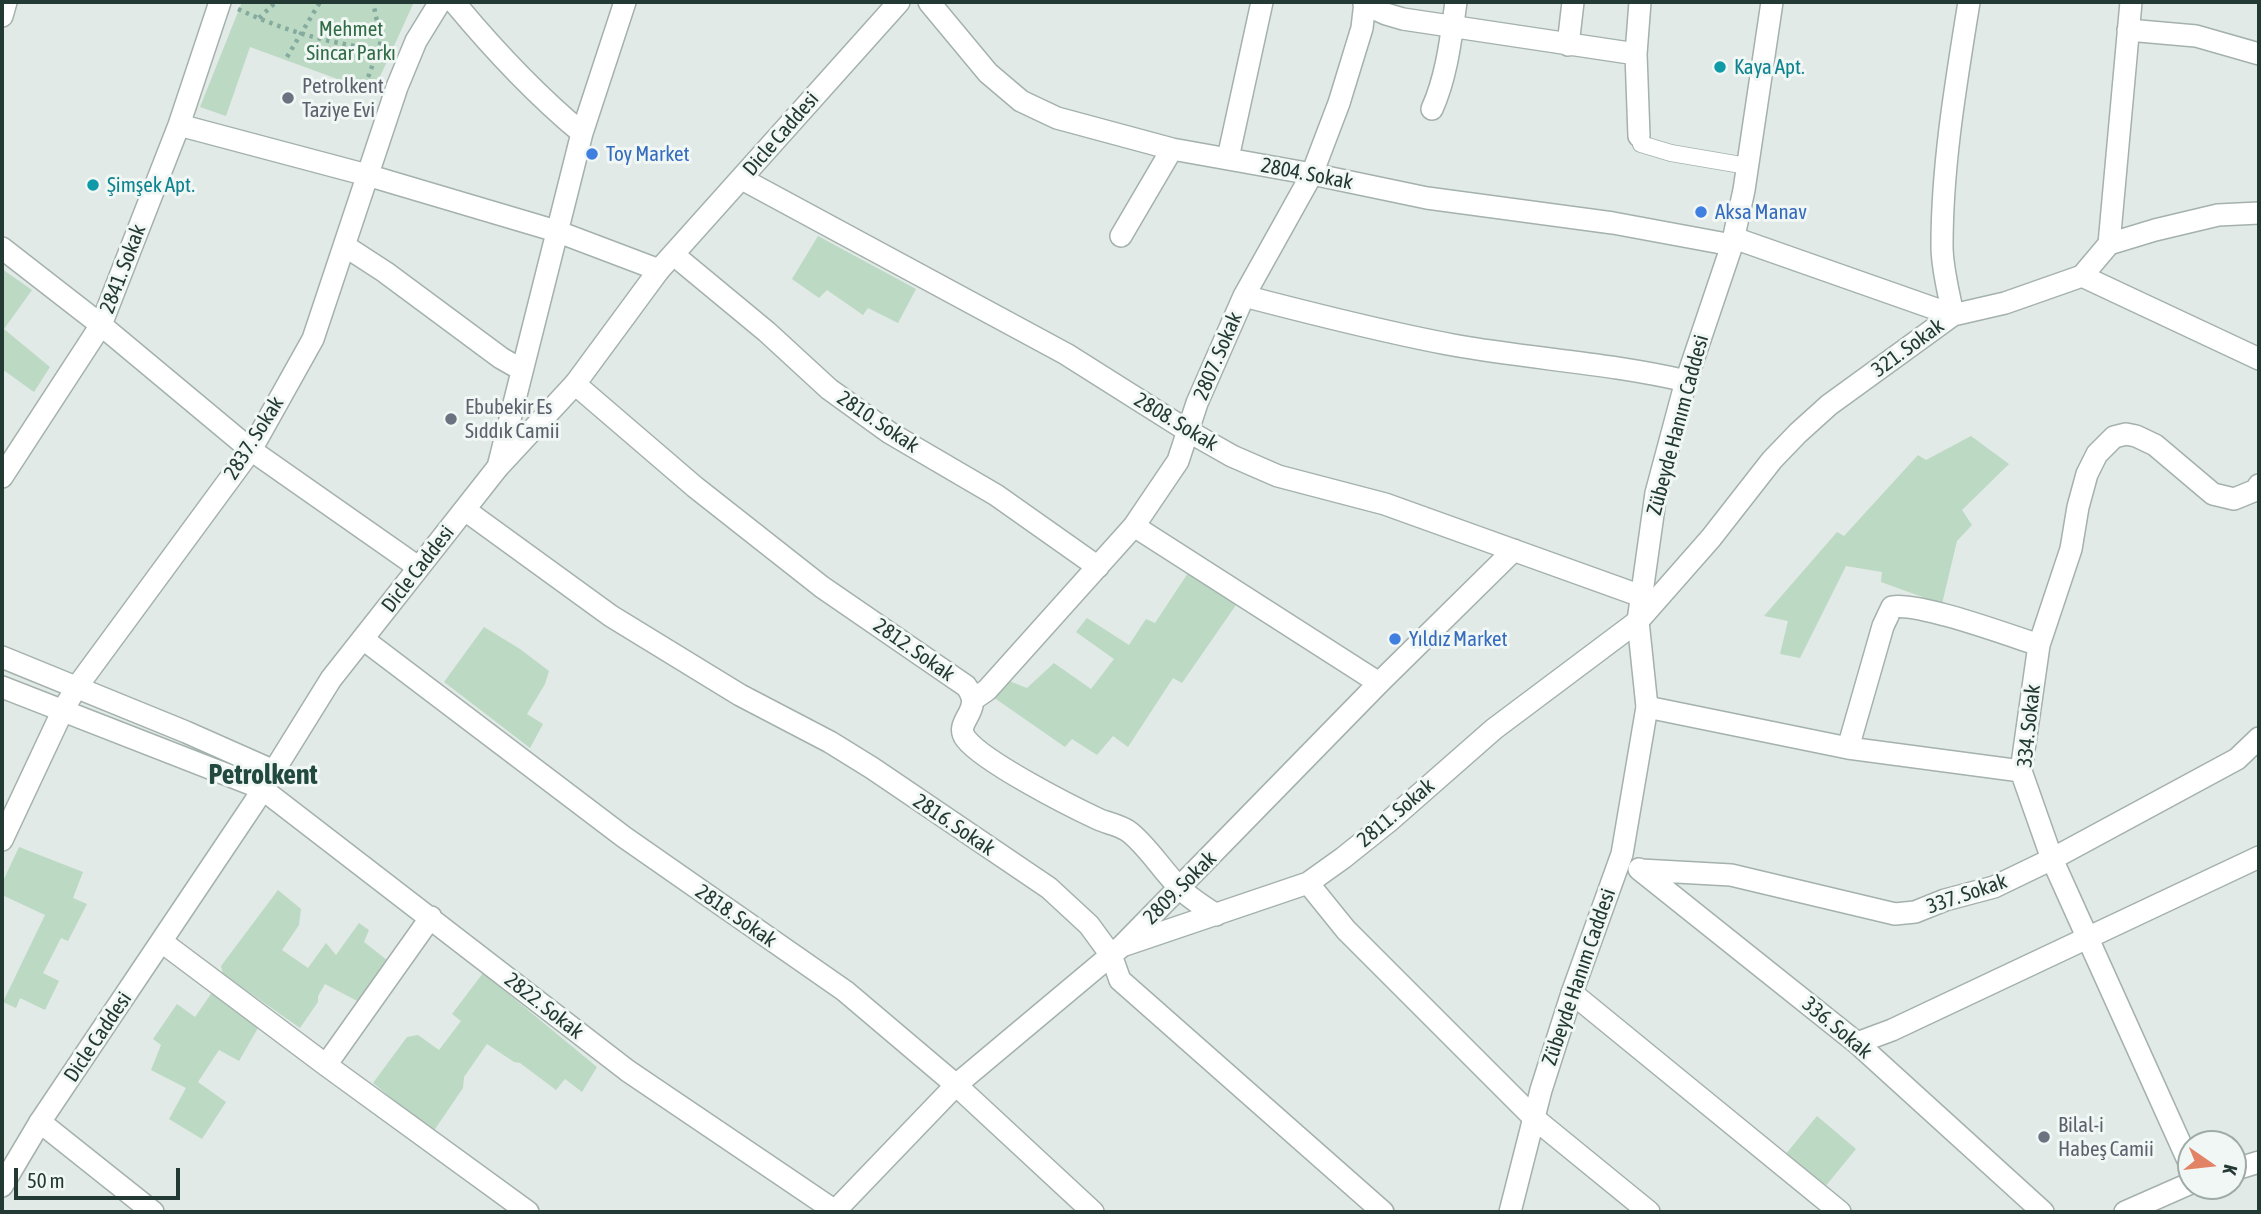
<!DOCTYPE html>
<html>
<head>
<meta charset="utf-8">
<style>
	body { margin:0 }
	#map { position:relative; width:2261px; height:1214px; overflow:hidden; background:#e1eae6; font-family:"Asap Condensed",sans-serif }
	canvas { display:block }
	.frame { position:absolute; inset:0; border:4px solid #233933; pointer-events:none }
	.north { position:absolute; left:2177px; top:1130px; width:70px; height:70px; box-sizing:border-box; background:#f1f7f4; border:2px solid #9faba7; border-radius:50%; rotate:104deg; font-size:19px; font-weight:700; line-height:28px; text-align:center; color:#233933 }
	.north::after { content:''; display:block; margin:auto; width:24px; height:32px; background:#e38366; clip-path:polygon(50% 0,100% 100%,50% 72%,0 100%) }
	.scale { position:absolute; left:14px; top:1168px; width:166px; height:32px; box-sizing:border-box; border:4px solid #233933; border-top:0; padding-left:9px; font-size:21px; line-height:24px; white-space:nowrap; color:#233933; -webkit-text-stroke:5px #f1f7f4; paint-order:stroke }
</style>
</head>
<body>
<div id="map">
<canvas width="2261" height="1214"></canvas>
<div class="frame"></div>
<div class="north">K</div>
<div class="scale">50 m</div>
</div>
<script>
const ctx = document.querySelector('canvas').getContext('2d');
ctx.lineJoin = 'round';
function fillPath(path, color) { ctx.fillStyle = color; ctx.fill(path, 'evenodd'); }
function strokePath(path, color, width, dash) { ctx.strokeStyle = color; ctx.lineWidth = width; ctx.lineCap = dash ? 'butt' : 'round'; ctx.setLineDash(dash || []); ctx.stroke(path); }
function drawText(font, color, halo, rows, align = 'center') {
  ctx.font = font + ' "Asap Condensed",sans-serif'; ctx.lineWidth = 6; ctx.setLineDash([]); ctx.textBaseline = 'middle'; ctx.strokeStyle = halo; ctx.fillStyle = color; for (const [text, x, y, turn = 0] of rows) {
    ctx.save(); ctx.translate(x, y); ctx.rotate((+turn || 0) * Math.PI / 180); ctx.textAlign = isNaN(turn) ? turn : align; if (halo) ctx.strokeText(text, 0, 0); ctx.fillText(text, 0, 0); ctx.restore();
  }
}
fillPath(new Path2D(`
	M242,2h172l-41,90 -123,-45 -24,69 -26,-9z
	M818,236l98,53 -18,34 -30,-15 -5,7 -36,-25 -8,8 -27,-19z
	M2,269l30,21 -28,39 46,38 -16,25 -32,-23z
	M1971,436l38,28 -47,46 10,15 -15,16 -15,63 -61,-22 1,-10 -36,-6 -46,92 -20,-4 8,-33 -24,-5 73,-84 7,4 74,-81 8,5z
	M1190,570l46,35 -54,78 -9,-5 -45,69 -15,-11 -16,19 -25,-16 -7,8 -72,-50 11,-18 23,9 27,-25 37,26 23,-30 -38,-27 11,-14 42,27 17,-26 9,4z
	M484,627l36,22 29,22 -4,13 -18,30 16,10 -13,24 -86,-66z
	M19,847l64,25 -10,26 14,6 -19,37 -7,-3 -18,35 16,8 -14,29 -25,-12 -4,10 -13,-6 42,-87 -43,-20v-12z
	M278,890l23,19 -2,16 -17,25 26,18 18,-25 10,12 23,-32 10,7 -5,12 23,18 -26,43 -36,-19 -7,12v6l-18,26 -77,-54 -2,-8z
	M483,973l114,94 -15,25 -17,-13 -9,11 -36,-27 -6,-1 -27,-18 -23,33 -1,11 -30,44 -60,-49 34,-46 11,-2 21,15 22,-29 -9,-7z
	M213,991l45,37 -19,33 -20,-11 -21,32 28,20 -24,37 -33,-20 17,-31 -35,-18 10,-25 -8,-6 24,-35 18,13z
	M1817,1116l39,33 -32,39 -39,-33z`), '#bcd9c4');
const pedestrian = new Path2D(`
	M1639,136l2,8 30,9 76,13`);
const minor = new Path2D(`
	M454,2c39,47 81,92 128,131
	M929,2l59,71 33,28 36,17 115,31 140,25 115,24 186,25 119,22
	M1364,4l22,10 17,5 233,35
	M2,16l4,-14
	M2128,30l68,6 63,18
	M1568,45l5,-43
	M1432,109c15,-33 19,-72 24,-107
	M179,125l188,50 189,56 103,39
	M1639,136l-3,-82 4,-52
	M1228,158l34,-156
	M742,179l324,175 122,77 44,25 46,20 107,28 256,92
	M1121,236l51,-87
	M1734,238l219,77c-4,-22 -11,-46 -11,-69 0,-82 14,-163 27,-244
	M2109,244l22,-242
	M345,246l40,26 116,86 21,12
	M2,248l99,77 150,125 167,117
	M674,255l93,77 62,57 61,44 106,62 102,72
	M2082,276l177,83
	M1244,296c69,18 139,36 209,49 78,14 156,18 233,36
	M575,384l120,103 127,100 144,99c20,25 -14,35 0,53 18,23 102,66 132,80 9,4 21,6 30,12 18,13 34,39 50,55 10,12 26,20 38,29
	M498,467l84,-334 43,-131
	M2,477l99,-152 78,-200 41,-123
	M465,510l146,106 129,79 90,47 42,26 177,120 40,37 22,30 9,25 263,232
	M1134,526l245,157
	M363,639l261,198 221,154 111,94 137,127
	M2,657l184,75 88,39
	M2,687l259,101 367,283 207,140
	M974,699l13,-9 147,-164 44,-65 19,-58 47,-107 68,-122 27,-71 23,-75 3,-26
	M1647,707l201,41 173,23
	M1848,748l35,-122 9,-19c27,-5 116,28 147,38
	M2,840l61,-130 13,-22 175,-238 62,-111 84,-252 19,-46 24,-39
	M1639,869l218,174 186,169
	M1641,870l90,5 164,39 20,-2 30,-12 49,-13 58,-28 185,-100 22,-21
	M1308,883l38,47 189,189 114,93
	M162,942l164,123 202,147
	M1122,946l186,-63 35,-25 45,-36 106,-93 144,-108 73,-83 61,-78 26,-27 31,-28 124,-90 52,-12 77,-27 27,-32 46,-14 63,-15 41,-2
	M1572,993l268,219
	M1857,1043l35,-13 367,-173
	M326,1065l105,-148
	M40,1122l113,90
	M2191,1167l-139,-308 -31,-88 18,-126 32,-96 7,-42 9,-33 10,-20 17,-17 12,-3 10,2 19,9 58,49 21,5 22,-9 3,-5
	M834,1212l122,-127 166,-139 257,-263 135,-133`);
const tertiary = new Path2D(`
	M2233,1170l26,-8
	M2,1186l38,-64 214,-319 77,-124 167,-212 77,-83 84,-114 240,-268
	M1510,1212l31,-122 31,-97 50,-139 25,-147 -9,-86 18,-128 30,-112 46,-136 12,-55 28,-188
	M2125,1212l66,-29`);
strokePath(pedestrian, '#a4b1ad', 18);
strokePath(minor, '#a4b1ad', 24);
strokePath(tertiary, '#a4b1ad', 24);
strokePath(new Path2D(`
	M238,9c51,24 97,36 153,42
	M259,18l17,-16
	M287,57l33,-55
	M360,92l9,-17 12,-34 -8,-39`), '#85ab9e', 4.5, [3.5, 5]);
strokePath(pedestrian, '#fff', 16);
strokePath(minor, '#fff', 21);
strokePath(tertiary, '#fff', 21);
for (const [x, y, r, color] of [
	[1720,67,7,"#0f9aa8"],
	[288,98,7,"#6b7280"],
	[592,154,7,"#3f7fe0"],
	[93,185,7,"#0f9aa8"],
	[1701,212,7,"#3f7fe0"],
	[451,419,7,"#6b7280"],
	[1395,639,7,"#3f7fe0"],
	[2044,1137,7,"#6b7280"]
]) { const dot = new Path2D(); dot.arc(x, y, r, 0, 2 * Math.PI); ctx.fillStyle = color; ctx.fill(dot); strokePath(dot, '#f1f7f4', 2.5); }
drawText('21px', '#326c47', '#f1f7f4', [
	["Mehmet",351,29],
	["Sincar Parkı",351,53]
]);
drawText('21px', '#0d838f', '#f1f7f4', [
	["Kaya Apt.",1734,67],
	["Şimşek Apt.",107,185]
], 'left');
drawText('21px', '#5b616d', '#f1f7f4', [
	["Petrolkent",302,86],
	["Taziye Evi",302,110],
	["Ebubekir Es",465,407],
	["Sıddık Camii",465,431],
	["Bilal-i",2058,1125],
	["Habeş Camii",2058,1149]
], 'left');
drawText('21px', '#233933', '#f1f7f4', [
	["Dicle Caddesi",781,134,-49],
	["2804. Sokak",1307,174,11],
	["2841. Sokak",123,269,-69],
	["321. Sokak",1908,348,-36],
	["2807. Sokak",1218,356,-67],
	["2810. Sokak",878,422,34],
	["2808. Sokak",1176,422,31],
	["Zübeyde Hanım Caddesi",1678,425,-75],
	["2837. Sokak",254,438,-58],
	["Dicle Caddesi",418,569,-52],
	["2812. Sokak",914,650,35],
	["334. Sokak",2029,726,-84],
	["2811. Sokak",1396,813,-40],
	["2816. Sokak",954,825,34],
	["2809. Sokak",1180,888,-45],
	["337. Sokak",1967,894,-19],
	["2818. Sokak",736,916,35],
	["Zübeyde Hanım Caddesi",1579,977,-71],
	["2822. Sokak",544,1006,38],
	["336. Sokak",1837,1028,40],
	["Dicle Caddesi",98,1037,-56]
]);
drawText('21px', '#366cbe', '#f1f7f4', [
	["Toy Market",606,154],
	["Aksa Manav",1715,212],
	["Yıldız Market",1409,639]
], 'left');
drawText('bold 28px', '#22493f', '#f1f7f4', [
	["Petrolkent",263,775]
]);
</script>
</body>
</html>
